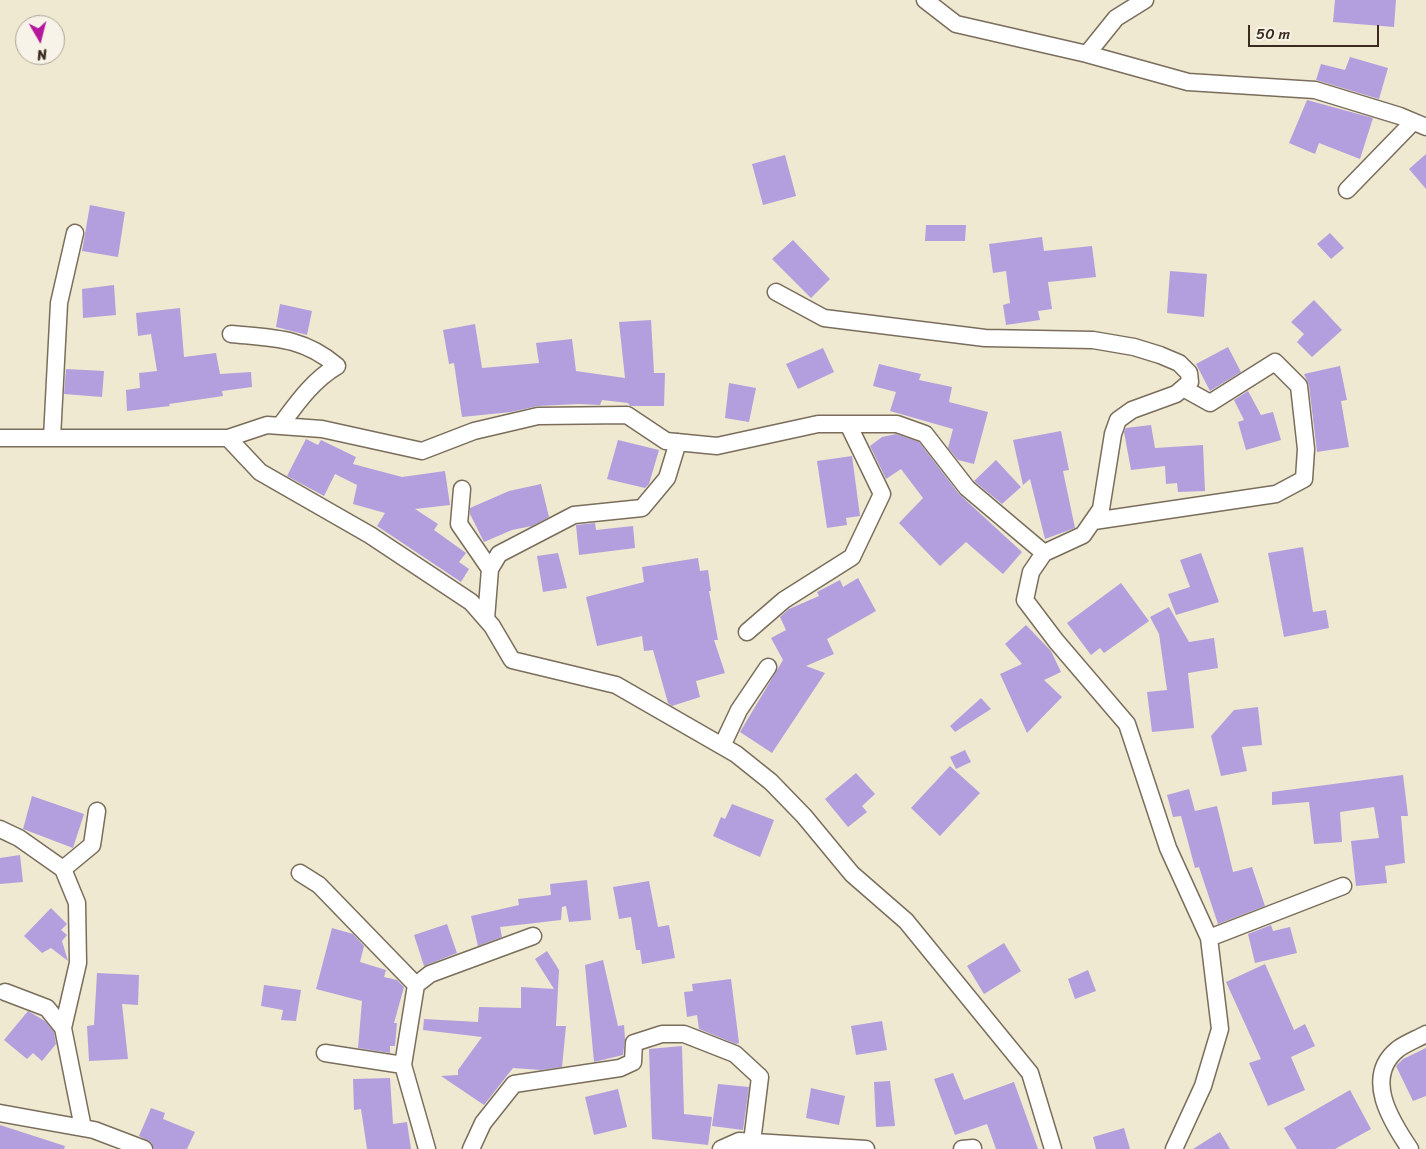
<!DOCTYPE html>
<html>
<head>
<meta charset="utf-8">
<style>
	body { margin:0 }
	#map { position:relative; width:1426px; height:1149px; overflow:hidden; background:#eee9d0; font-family:Sriracha,sans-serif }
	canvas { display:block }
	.north { position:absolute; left:15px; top:15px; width:50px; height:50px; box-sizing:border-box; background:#f7f3e8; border:1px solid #aca397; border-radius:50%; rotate:172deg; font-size:14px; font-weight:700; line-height:20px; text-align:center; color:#3b2a1e }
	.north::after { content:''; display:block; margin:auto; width:18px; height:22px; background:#b5179e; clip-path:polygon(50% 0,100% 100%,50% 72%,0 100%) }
	.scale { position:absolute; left:1248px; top:25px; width:131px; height:22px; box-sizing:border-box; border:2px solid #3b2a1e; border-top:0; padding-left:6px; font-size:15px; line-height:18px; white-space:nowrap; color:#3b2a1e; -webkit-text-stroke:4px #f7f3e8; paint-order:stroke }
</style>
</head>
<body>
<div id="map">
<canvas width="1426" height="1149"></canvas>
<div class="north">N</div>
<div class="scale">50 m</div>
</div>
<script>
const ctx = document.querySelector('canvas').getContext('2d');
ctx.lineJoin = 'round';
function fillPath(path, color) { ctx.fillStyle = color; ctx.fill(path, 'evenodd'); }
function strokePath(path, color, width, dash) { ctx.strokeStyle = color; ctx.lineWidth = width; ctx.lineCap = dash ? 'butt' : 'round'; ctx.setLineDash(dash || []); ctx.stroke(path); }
fillPath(new Path2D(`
	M1335,0h61l-2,27 -61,-5z
	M1350,57l38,11 -9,31 -63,-19 5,-16 24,6z
	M1307,100l66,18 -13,41 -41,-16 -4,11 -26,-11z
	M1426,154v35l-17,-20z
	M785,155l11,41 -33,9 -11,-41z
	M90,205l35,7 -7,45 -36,-6z
	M926,225h40l-1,16h-40z
	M1330,233l14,15 -13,11 -14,-15z
	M1042,237l2,14 48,-5 4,31 -48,5 4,27 -14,2 2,9 -34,5 -3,-20 7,-2 -4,-32 -13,2 -4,-29z
	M793,240l37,39 -19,19 -39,-39z
	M1170,271l37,3 -3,43 -37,-4z
	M114,285l2,30 -33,3 -1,-29z
	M1314,300l28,30 -30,27 -15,-15 7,-8 -13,-12z
	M280,304l32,7 -5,24 -31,-8z
	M180,308l4,49 32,-4 4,21 31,-2 1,15 -30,4 1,5 -54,8 1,2 -43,5 -1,-21 14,-2 -1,-15 18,-2 -6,-37 -13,2 -2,-23z
	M651,320l3,53h11l-1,33h-34l-2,-3 -26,-3 -2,5 -22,-1 -40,2 -27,6 -49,5 -8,-54 -5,1 -6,-34 32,-6 7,44 57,-5 -3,-20 36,-4 4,32 49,7 -6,-56z
	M1228,347l13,25 -31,19 -14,-27z
	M823,348l11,24 -36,17 -12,-25z
	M879,364l42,10 -2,6 33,7 -3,15 39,10 -14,52 -16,-4 -10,-12 5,-19 -63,-18 6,-19 -23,-6z
	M1340,366l7,34 -6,1 8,46 -32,5 -8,-67 -5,-11z
	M66,369l38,2 -2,26 -38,-3z
	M729,383l27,5 -7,34 -24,-4z
	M1248,391l13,24 12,-3 8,28 -35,10 -8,-28 6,-2 -10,-20z
	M1151,425l4,23 48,-3 2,46 -27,1 -1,-9 -11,1 -1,-18 -34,4 -7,-38 2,-4z
	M1061,431l8,39 -6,1 12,57 -30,11 -15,-60 -7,6 -10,-45z
	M896,434l23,8 40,52 63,58 -19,22 -37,-32 -26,24 -41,-43 24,-25 -22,-29 -15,10 -16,-33 12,-9z
	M306,439l12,6 3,-5 35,17 -3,7 49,13 43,-6 5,34 -35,4 23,15 -4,6 32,23 -7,9 10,7 -8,13 -84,-56 8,-13 -32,-9 4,-19 -22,-11 -11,22 -37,-20z
	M618,440l41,10 -10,34 -4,4 -38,-9z
	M852,456l8,60 -14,2 1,7 -20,3 -10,-67z
	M996,460l25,27 -19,17 -28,-23z
	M541,484l8,33 -17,9 -20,4 -28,12 -14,-28v-6l39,-17z
	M595,523l1,7 37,-4 2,22 -56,7 -3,-30z
	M1303,547l10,65 13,-2 3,18 -45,9 -16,-84z
	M558,553l9,35 -24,4 -6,-36z
	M1201,553l18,49 -43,13 -8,-21 22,-7 -10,-27z
	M698,558l2,13 8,-1 3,21h-2l9,49h-4l11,33 -29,8 4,16 -28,9 -4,-3 -15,-53 -9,1 -2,-15 -45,10 -11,-49 58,-15 -2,-15z
	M858,578l18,33 -49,28 7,15 -28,12 19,7 -53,80 -32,-21 43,-72 -12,-22 15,-8 -6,-13 9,-8 30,-13 -2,-4 23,-12 3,7z
	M1121,583l28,38 -45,32 -4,-5 -9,7 -24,-32z
	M1169,607l20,35 25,-4 4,30 -30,5 6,55 -42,4 -5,-40 20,-2 -8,-56 -9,-17z
	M1026,625l25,26 10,21 -17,8 18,17 -35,36 -27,-59 22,-10 -17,-20z
	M981,698l10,11 -36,23 -5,-6z
	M1258,707l4,38 -20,2 5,24 -26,5 -10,-40 23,-26z
	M965,750l6,12 -15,7 -6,-12z
	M950,766l30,27 -40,43 -29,-28z
	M856,773l19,21 -13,12 5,6 -19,15 -23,-28z
	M1403,775l5,41h-7l4,47 -20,3 2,17 -31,3 -5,-45 28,-3 -5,-31 -34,5 2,30 -28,2 -5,-42 -37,3v-13z
	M1189,789l6,22 22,-5 16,66 19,-5 13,39 -47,18 -19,-57 -4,1 -14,-52 -8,1 -6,-22z
	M32,796l52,18 -11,34 -50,-19z
	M732,804l42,16 -14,37 -47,-21 8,-19 4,2z
	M20,855l3,27 -23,2v-26z
	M587,880l4,40 -22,2 -3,-16 -4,1 -1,13 -61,7 2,10 -24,9 -7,-30 48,-11 -1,-6 33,-4 -1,-11z
	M649,881l9,46 11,-2 6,33 -33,6 -2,-14h-4l-5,-33 -12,2 -6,-32z
	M51,908l16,16 -6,6 6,5 -5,6 6,20 -17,-13 -9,5 -18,-17z
	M447,924l10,29 -33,13 -10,-31z
	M1271,925l2,6 17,-4 7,26 -42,10 -7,-29z
	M332,928l21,6 11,12 -4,16 26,8 -2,7 13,3 7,7 -10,36h3l-2,23h-5v7l-32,-5 4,-47 -46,-12z
	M1004,943l17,28 -37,23 -17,-28z
	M547,951l12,19 -3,56h10l-4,41 -21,3 -28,-2 -29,37 -43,-29 17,-1v-5l24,-33 -59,-7 1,-11 54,3 1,-15 42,1v-21l33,2 -19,-30z
	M603,960l15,66 6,-1 1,14 -2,16 -29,7 -9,-97z
	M1265,964l29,66 11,-6 10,22 -24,11 14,33 -37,16 -19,-43 12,-4 -35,-77z
	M1088,970l8,21 -21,8 -7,-20z
	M97,973l42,2 -1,30 -16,-1 6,55 -39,2 -2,-35 7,-1z
	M731,979l8,64 -3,1 -37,-15 -2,-14 -10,2 -3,-25 9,-1 -1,-7z
	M264,985l37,5 -5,31 -15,-1 2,-10 -22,-4z
	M28,1011l17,10 9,11 2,12 -14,17 -9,-8 -6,6 -23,-19z
	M882,1021l5,29 -31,5 -5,-29z
	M682,1046l2,68 28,3 -4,28 -56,-6 -3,-90z
	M1426,1048v48l-13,5 -17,-35 7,-7z
	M953,1073l11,27 50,-18 24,67h-42l-9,-25 -32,11 -21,-56z
	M390,1078l3,46 14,-2 4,27h-44l-6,-40 -7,1 -1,-31z
	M890,1081l5,45 -19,1 -2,-45z
	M718,1084l31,3 -6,43 -31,-4z
	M811,1088l34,8 -6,29 -33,-7z
	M618,1089l9,38 -33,8 -9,-38z
	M1350,1090l21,39 -36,20h-38l-13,-21z
	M151,1108l14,5 -2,6 32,13 -8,17h-33l-3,-7 -12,-6z
	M0,1125l65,21 -1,3h-64z
	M1124,1128l6,21h-34l-3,-12z
	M1220,1132l10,17h-37z`), '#b39fdd');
const minor = new Path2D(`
	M925,0l31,24 131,30 101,28 127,8 85,26 26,11
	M1087,54l29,-36 29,-18
	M1347,190l66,-68
	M776,292l48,26 161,20 108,2 41,7 26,8 19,8 10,10 1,9 -14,12 -44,16 -14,10 -5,14 -12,75 -18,26 -39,18 -13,19 -6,28 31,41 71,83 41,124 41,90 11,91 -17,57 -29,63
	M231,334c42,4 72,3 106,32 -24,14 -40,37 -57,60
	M0,438h228l39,-13 55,4 100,22 52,-20 64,-15 89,-1 39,26 51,5 101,-22h79l28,10 42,54 77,65
	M52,438l7,-135 16,-70
	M228,438l32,34 110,63 101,67 21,24 20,34 104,25 120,69 35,28 33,34 48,58 54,47 124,152 23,76
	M462,489l-3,35 31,45
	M1094,521l182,-27 28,-15 2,-30 -7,-63 -24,-24 -65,41 -27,-15
	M486,619l4,-50 9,-15 75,-39 68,-7 25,-30 11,-36
	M747,632l37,-32 68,-43 30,-63 -34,-70
	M722,746l17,-36 29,-43
	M0,829l19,9 44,31 14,34 1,60 -15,65 20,100
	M63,869l29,-24 5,-34
	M300,873l19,12 97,100
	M1209,938l134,-52
	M5,992l42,16 16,20
	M325,1053l78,12
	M0,1113l94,17 50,19
	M427,1149l-24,-84 13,-80 14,-11 103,-38
	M471,1149l12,-26 31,-39 106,-16 13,-6 1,-19 28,-9h22l51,20 25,23 -8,65
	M721,1149l18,-8 127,8
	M962,1149l11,-1
	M1410,1149c-19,-28 -47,-72 -12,-100 8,-6 19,-10 28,-15`);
strokePath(minor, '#7a6d5c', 19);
strokePath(minor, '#fff', 16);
</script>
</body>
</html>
